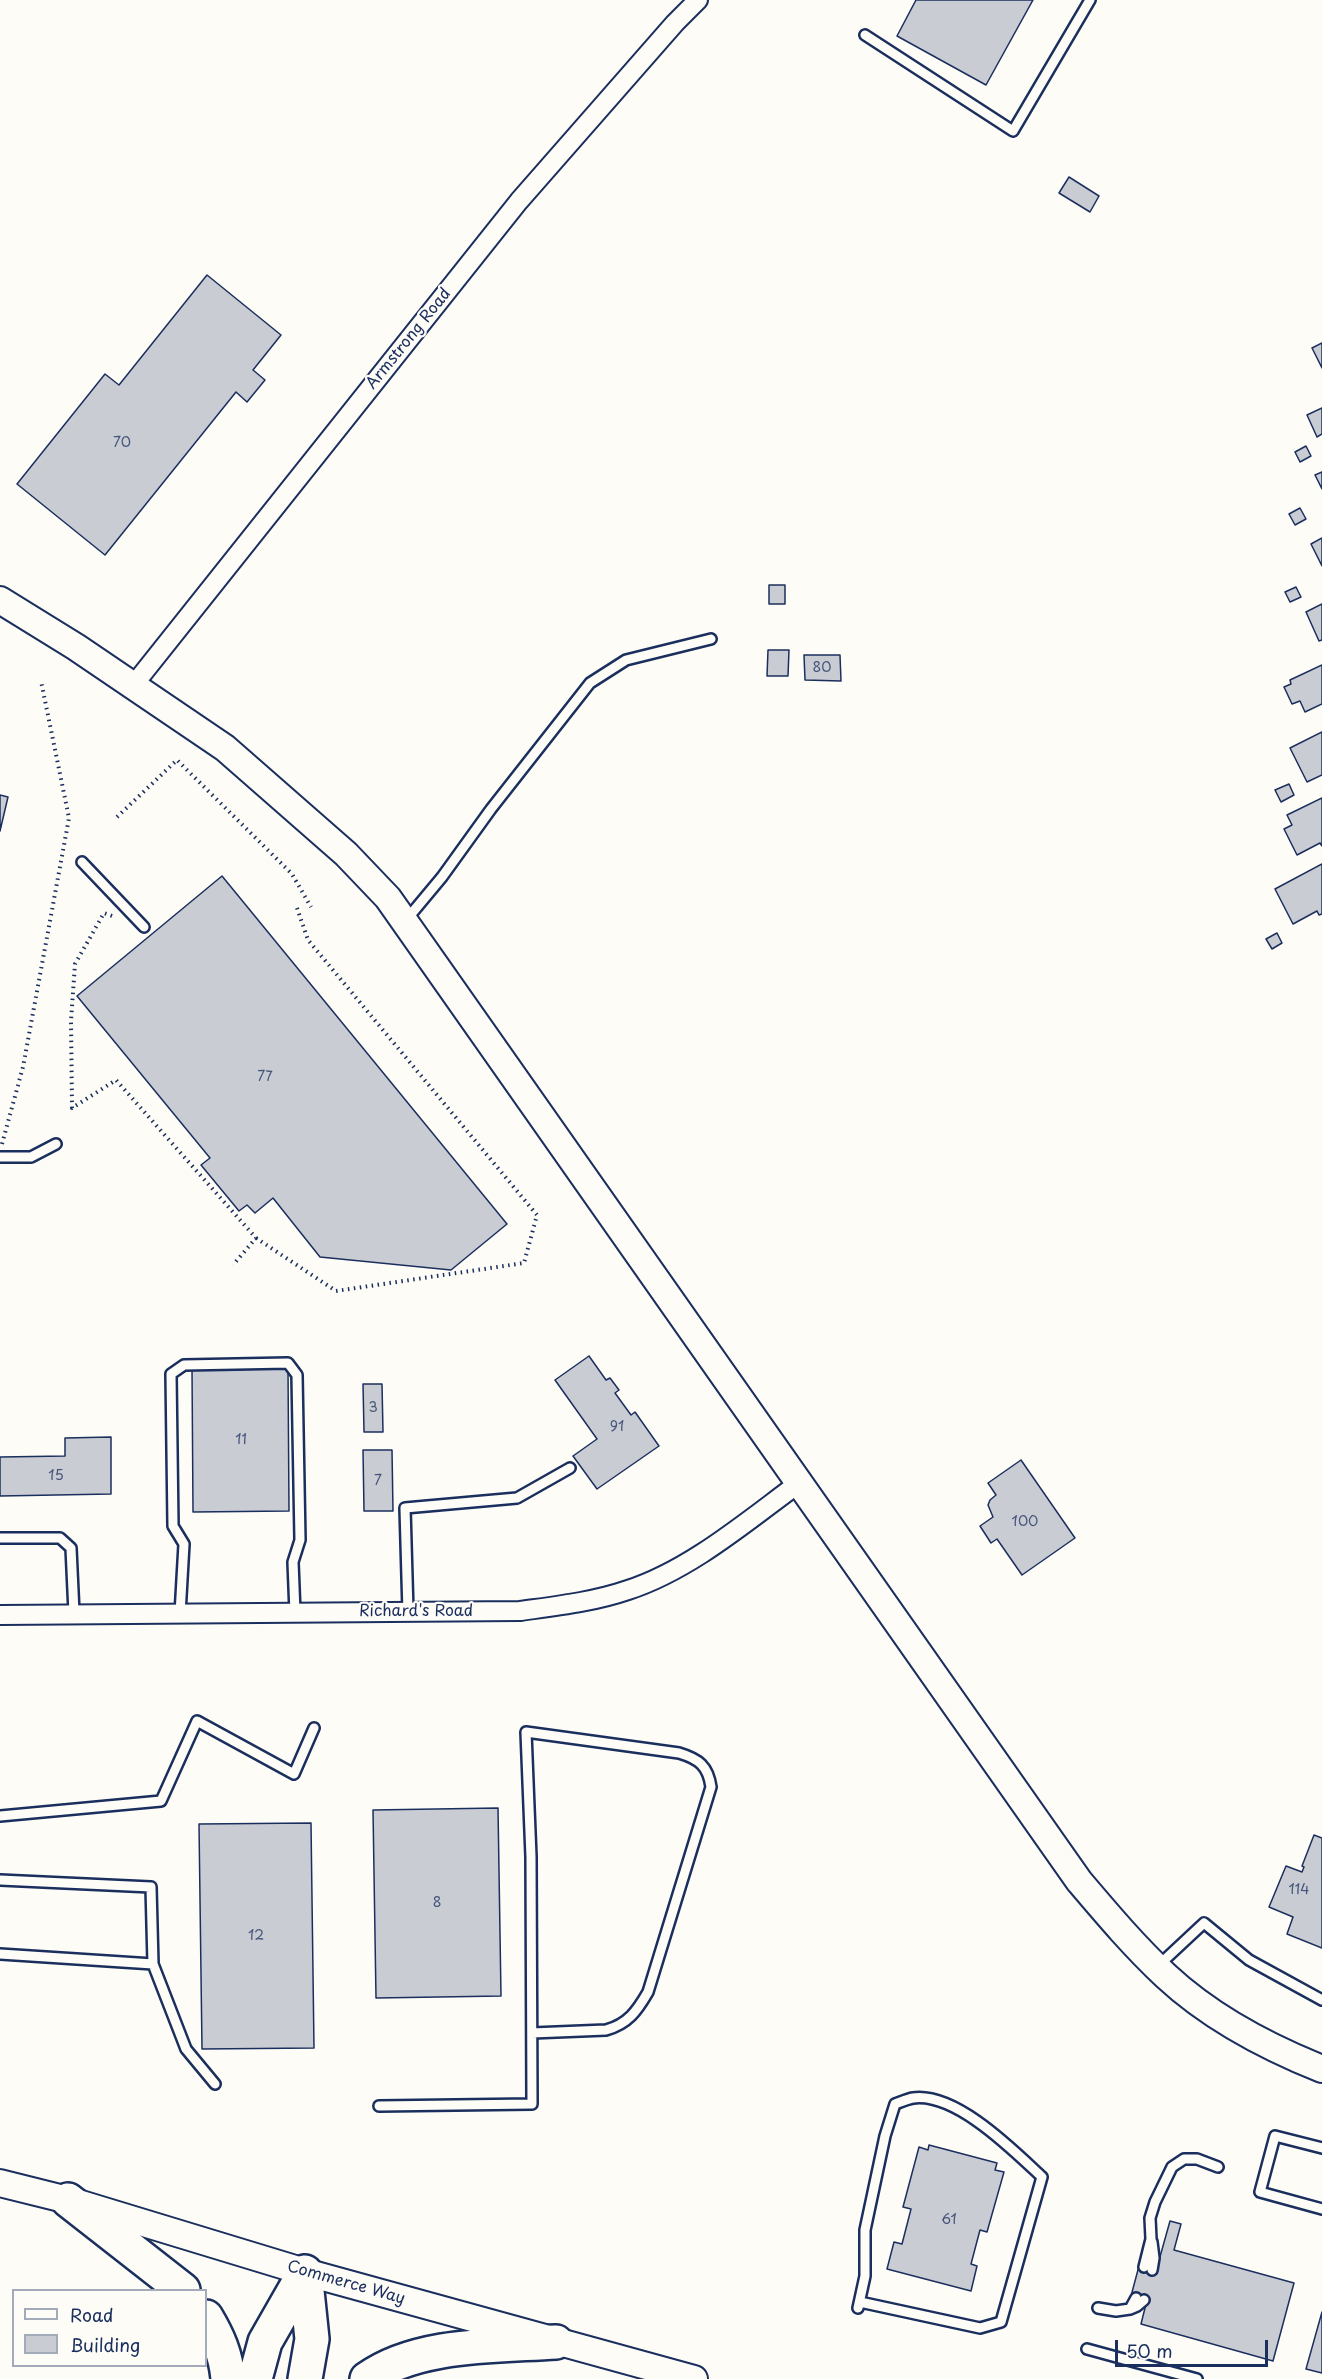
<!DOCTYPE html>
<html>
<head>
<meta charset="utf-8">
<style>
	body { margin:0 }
	#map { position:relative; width:1322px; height:2379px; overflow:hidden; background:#fdfcf7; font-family:"Playpen Sans",sans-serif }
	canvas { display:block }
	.legend { position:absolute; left:12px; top:2289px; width:195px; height:78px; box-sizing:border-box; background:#fdfcf7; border:2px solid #a3aaba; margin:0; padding:8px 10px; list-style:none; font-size:18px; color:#1b2f5e }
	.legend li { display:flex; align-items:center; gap:12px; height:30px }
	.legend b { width:30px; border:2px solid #a3aaba }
	.scale { position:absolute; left:1115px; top:2340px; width:153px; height:27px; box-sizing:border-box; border:3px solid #1b2f5e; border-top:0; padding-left:8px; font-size:18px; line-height:21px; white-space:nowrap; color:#1b2f5e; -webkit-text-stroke:4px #fdfcf7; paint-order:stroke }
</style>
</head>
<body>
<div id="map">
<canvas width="1322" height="2379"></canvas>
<ul class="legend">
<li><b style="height:8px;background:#fdfcf7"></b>Road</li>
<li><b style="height:16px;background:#c9ccd3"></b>Building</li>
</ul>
<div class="scale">50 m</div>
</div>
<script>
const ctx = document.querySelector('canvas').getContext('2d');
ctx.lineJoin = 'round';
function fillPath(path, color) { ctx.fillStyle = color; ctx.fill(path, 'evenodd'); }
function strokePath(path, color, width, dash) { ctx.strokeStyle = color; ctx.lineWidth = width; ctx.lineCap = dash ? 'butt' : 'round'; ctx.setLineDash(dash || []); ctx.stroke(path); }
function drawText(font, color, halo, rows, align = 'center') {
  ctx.font = font + ' "Playpen Sans",sans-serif'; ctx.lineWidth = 4.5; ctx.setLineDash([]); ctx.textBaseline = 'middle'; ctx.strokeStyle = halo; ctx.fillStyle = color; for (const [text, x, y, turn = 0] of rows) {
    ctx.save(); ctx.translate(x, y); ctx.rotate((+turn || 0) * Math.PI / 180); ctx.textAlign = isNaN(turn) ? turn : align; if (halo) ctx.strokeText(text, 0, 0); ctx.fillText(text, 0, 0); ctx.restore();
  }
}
const building = new Path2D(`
	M916,0h117l-47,85 -89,-49z
	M1069,177l30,19 -9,16 -31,-19z
	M207,275l74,60 -28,35 12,10 -18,22 -11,-10 -131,163 -88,-71 88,-110 14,11z
	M1322,343v25l-10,-20z
	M1322,408v26l-5,3 -10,-22z
	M1306,446l5,10 -11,6 -5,-10z
	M1322,472v17l-7,-14z
	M1300,508l6,11 -11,6 -6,-11z
	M1322,538v28l-11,-22z
	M769,585h16v19h-16z
	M1296,587l5,10 -11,5 -5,-10z
	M1322,604v36l-3,1 -13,-29z
	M768,650h21l-1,26h-21z
	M804,655h36l1,26 -36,-1z
	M1322,665v39l-17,8 -5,-11 -8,3 -8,-17 7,-3 -1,-4z
	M1322,732v43l-15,7 -17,-34z
	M1289,784l5,11 -13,7 -6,-12z
	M0,795l8,2 -8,34z
	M1322,798v48l-2,-3 -23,12 -13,-26 8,-4 -5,-10z
	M1322,864v50l-3,1 -2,-4 -24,13 -18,-35z
	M222,876l285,348 -56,46 -131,-13 -47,-59 -18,15 -8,-8 -8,6 -38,-46 9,-7 -133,-162z
	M1277,933l5,10 -10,6 -6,-10z
	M589,1356l17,24 4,-2 9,12 -4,3 16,22 4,-3 24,34 -62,43 -24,-33 24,-17 -42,-59z
	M288,1368l1,143 -96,1 -1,-143z
	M363,1384h19l1,48h-19z
	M111,1437v57l-111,2v-39l65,-1v-18z
	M363,1450h29l1,61h-29z
	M1021,1460l54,78 -53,37 -25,-36 -6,4 -11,-17 13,-9 -5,-12 2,-5 6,-5 -8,-12z
	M498,1808l3,188 -125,2 -3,-188z
	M311,1823l3,225 -112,1 -3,-225z
	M1314,1835l8,3v110l-35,-14 6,-17 -24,-10 17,-41 16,6 2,-5 -2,-1z
	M929,2145l68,18 -2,7 9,2 -17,60 -7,-2 -9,34 6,2 -6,25 -84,-22 7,-27 8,2 9,-35 -8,-2 16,-60 9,3z
	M1170,2221l11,3 -7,26 120,33 -21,78 -132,-37 6,-24 -16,-4 8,-30 17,5z
	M1322,2312v61l-16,-4z`);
fillPath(building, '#c9ccd3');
strokePath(building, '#1b2f5e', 1.5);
const lane = new Path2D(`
	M865,35l148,96 77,-131
	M82,862l62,65
	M407,919l35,-42 49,-68 99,-126 36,-23 85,-21
	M0,1157h31l25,-13
	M0,1538h60l11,10 3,65
	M408,1612l-3,-104 112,-10 53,-30
	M180,1614l4,-70 -11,-18 -2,-152 13,-9 104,-2 9,12 3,165 -7,22 2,51
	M0,1816l161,-15 36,-80 97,53 20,-46
	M0,1880l151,7 2,77 33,85 29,35
	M0,1954l153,10
	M1159,1965l45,-42 45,37 73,40
	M379,2106l153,-2 -1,-247 -5,-125 153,21c20,6 29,13 32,34l-63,205c-11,19 -20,32 -42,38l-74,3
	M1322,2148l-47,-12 -15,56 62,17
	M1152,2242l2,16 -2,12
	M1144,2267l7,-28 -1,-21 5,-16 17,-35 12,-8h13l21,8
	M858,2308l7,-32v-46l20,-94 10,-32c6,-2 12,-5 18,-6 43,-6 101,53 129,79l-41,145 -21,6 -120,-26
	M1098,2308l18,3 14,-2 6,-11
	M1130,2309l7,-3 7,-6
	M1087,2349l110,30`);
const street = new Path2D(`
	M132,687l387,-486 156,-178 23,-23
	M0,1615l520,-4c36,-5 73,-9 108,-21 62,-20 119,-69 171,-107`);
const secondary = new Path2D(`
	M0,600l76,47 149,101 121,106 42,44 691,983c28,33 55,65 87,95 44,41 101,71 156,93
	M0,2183l68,17 237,72 389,107`);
const highway = new Path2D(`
	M68,2200l115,90
	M206,2317c12,20 20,38 22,62
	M255,2379l10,-37 40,-70
	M305,2379l7,-40 -7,-67
	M367,2379c50,-36 130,-33 189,-37`);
strokePath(lane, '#1b2f5e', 14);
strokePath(street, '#1b2f5e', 22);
strokePath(secondary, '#1b2f5e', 30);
strokePath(highway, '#1b2f5e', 38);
strokePath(new Path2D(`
	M117,817l60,-57 115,114 19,33
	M112,916l-8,-3 -29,51 -4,57 1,87 44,-28 140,158 -23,27
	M2,1144l21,-77 46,-249 -28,-137
	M256,1238l80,53 188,-28 13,-48 -229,-275 -11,-32`), '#1b2f5e', 4, [1.5, 4.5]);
strokePath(lane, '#fdfcf7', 9);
strokePath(street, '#fdfcf7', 18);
strokePath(secondary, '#fdfcf7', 26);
strokePath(highway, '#fdfcf7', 33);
drawText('14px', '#46567b', null, [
	["70",122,443],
	["80",822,668],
	["77",265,1077],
	["3",373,1408],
	["91",617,1427],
	["11",241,1440],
	["15",56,1476],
	["7",378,1481],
	["100",1025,1522],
	["114",1299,1890],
	["8",437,1903],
	["12",256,1936],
	["61",949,2220]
]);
drawText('16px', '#1b2f5e', '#fdfcf7', [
	["Armstrong Road",409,339,-51],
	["Richard's Road",416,1612],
	["Commerce Way",346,2283,16]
]);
</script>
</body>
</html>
